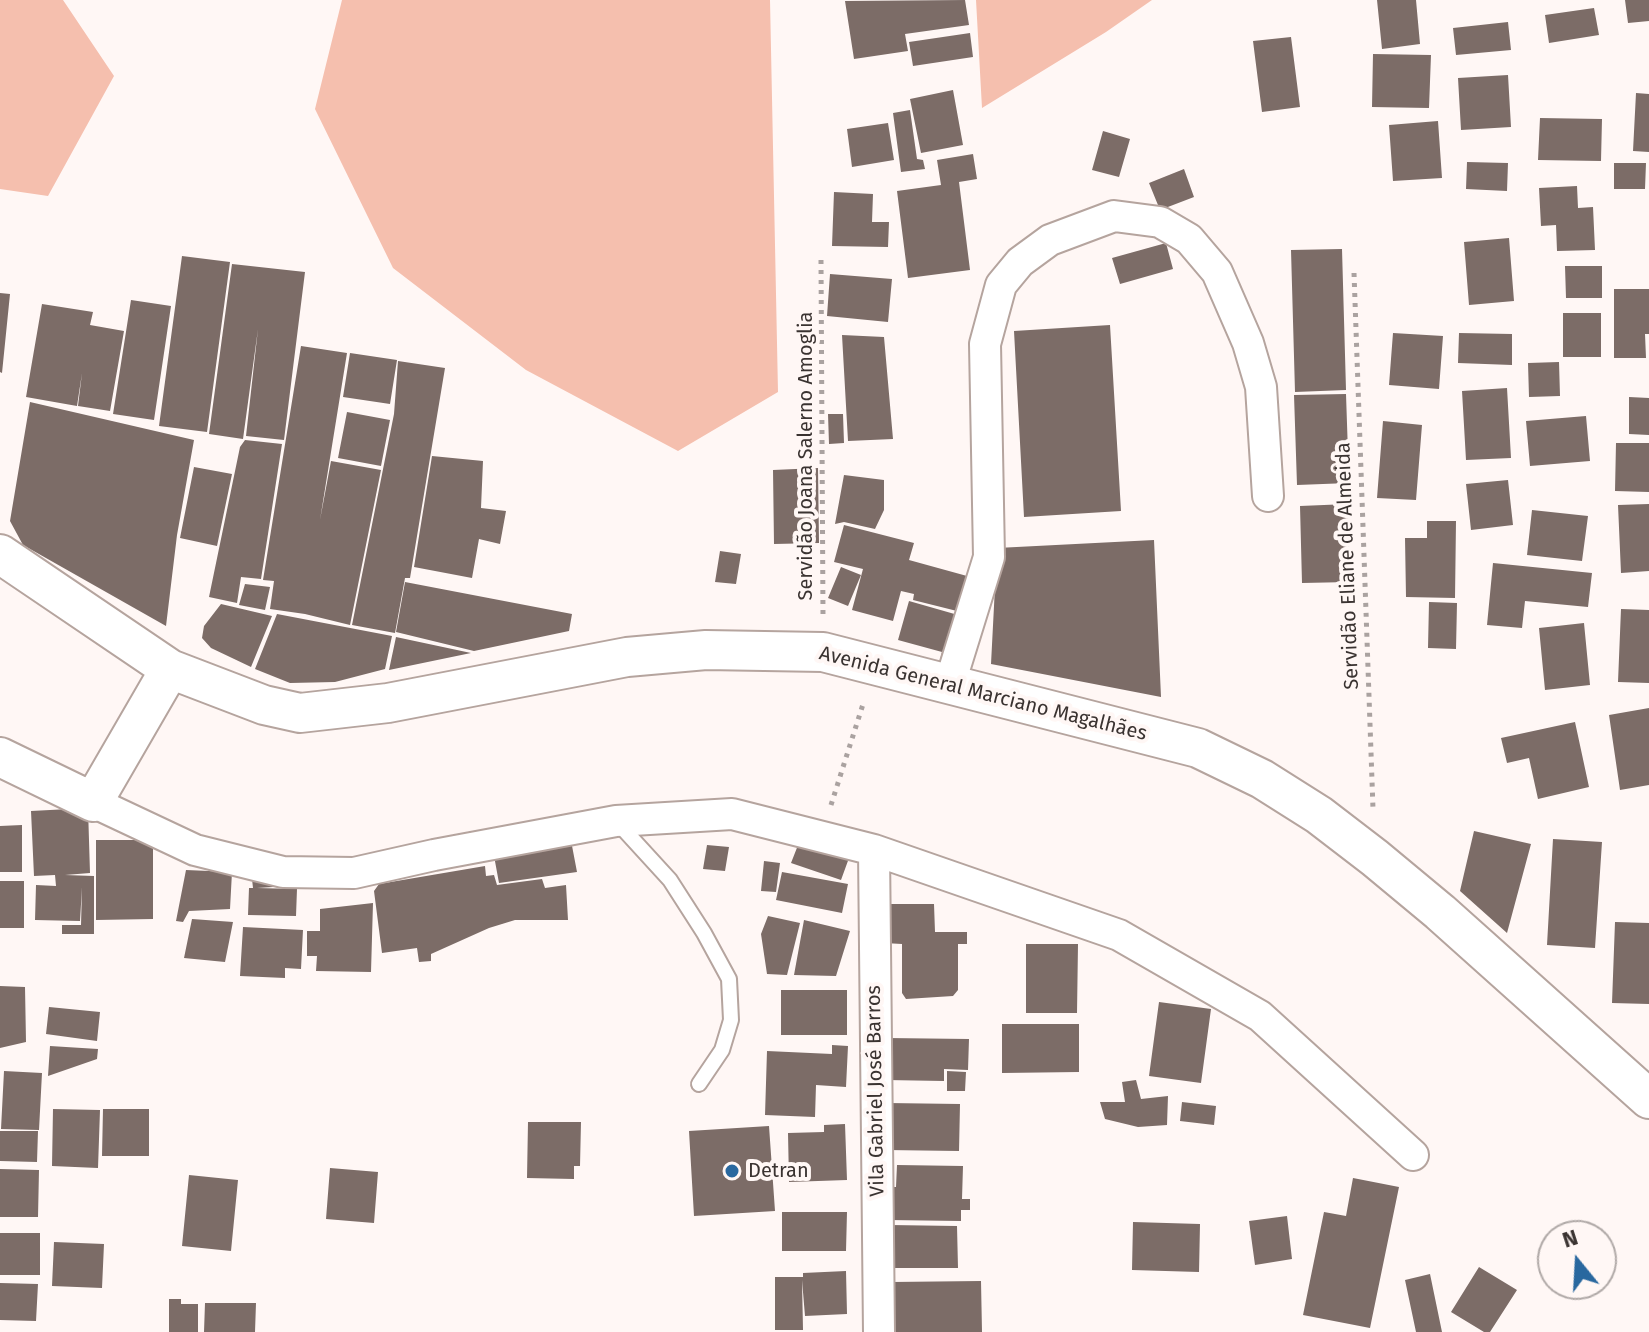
<!DOCTYPE html>
<html>
<head>
<meta charset="utf-8">
<style>
	body { margin:0 }
	#map { position:relative; width:1649px; height:1332px; overflow:hidden; background:#fff7f5; font-family:"Fira Sans",sans-serif }
	canvas { display:block }
	.north { position:absolute; left:1537px; top:1220px; width:80px; height:80px; box-sizing:border-box; background:#fff7f5; border:2px solid #b0a9a7; border-radius:50%; rotate:342deg; font-size:22px; font-weight:700; line-height:32px; text-align:center; color:#3a3331 }
	.north::after { content:''; display:block; margin:auto; width:28px; height:36px; background:#29689f; clip-path:polygon(50% 0,100% 100%,50% 72%,0 100%) }
</style>
</head>
<body>
<div id="map">
<canvas width="1649" height="1332"></canvas>
<div class="north">N</div>
</div>
<script>
const ctx = document.querySelector('canvas').getContext('2d');
ctx.lineJoin = 'round';
function fillPath(path, color) { ctx.fillStyle = color; ctx.fill(path, 'evenodd'); }
function strokePath(path, color, width, dash) { ctx.strokeStyle = color; ctx.lineWidth = width; ctx.lineCap = dash ? 'butt' : 'round'; ctx.setLineDash(dash || []); ctx.stroke(path); }
function drawText(font, color, halo, rows, align = 'center') {
  ctx.font = font + ' "Fira Sans",sans-serif'; ctx.lineWidth = 8; ctx.setLineDash([]); ctx.textBaseline = 'middle'; ctx.strokeStyle = halo; ctx.fillStyle = color; for (const [text, x, y, turn = 0] of rows) {
    ctx.save(); ctx.translate(x, y); ctx.rotate((+turn || 0) * Math.PI / 180); ctx.textAlign = isNaN(turn) ? turn : align; if (halo) ctx.strokeText(text, 0, 0); ctx.fillText(text, 0, 0); ctx.restore();
  }
}
fillPath(new Path2D(`
	M0,0h63l51,76 -66,120 -48,-7z
	M342,0h428l8,392 -100,59 -152,-81 -133,-102 -78,-159z
	M976,0h176l-46,32 -124,76z`), '#f5bfae');
fillPath(new Path2D(`
	M965,0l4,25 -64,9 3,17 -54,8 -9,-58z
	M1377,0h39l4,44 -38,5z
	M1625,0h24v21l-21,2z
	M1594,8l5,27 -50,8 -4,-28z
	M1508,22l3,28 -55,5 -3,-27z
	M970,33l3,24 -60,9 -4,-24z
	M1291,37l9,70 -38,5 -9,-71z
	M1373,54l58,1 -2,53 -57,-1z
	M1508,75l3,52 -50,3 -3,-52z
	M953,90l10,55 -42,8 -11,-54z
	M1636,93l13,1v58l-16,-1z
	M910,110l7,49 6,1 2,9 -24,3 -8,-59z
	M1540,118l62,1 -1,42 -63,-1z
	M1438,121l4,57 -49,3 -4,-56z
	M888,123l6,37 -42,7 -5,-38z
	M1103,131l27,8 -11,38 -27,-7z
	M973,154l4,25 -18,3 11,88 -62,8 -11,-87 44,-6 -4,-25z
	M1467,162l41,1 -1,28 -41,-2z
	M1614,163h32l-1,26h-31z
	M1184,169l10,28 -34,13 -11,-27z
	M1577,186l1,22 15,-1 2,43 -38,1 -1,-26 -15,1 -2,-38z
	M834,192l39,2 -1,28h17l-1,25 -56,-1z
	M1509,238l5,63 -45,4 -5,-63z
	M1166,243l7,26 -53,15 -8,-26z
	M1342,249l4,141 -51,2 -4,-142z
	M182,256l48,6 -23,170 -48,-6z
	M232,264l73,8 -21,168 -38,-4 12,-107 -15,110 -34,-5z
	M1565,266h37v32h-36z
	M830,274l62,5 -4,43 -61,-6z
	M1614,289h35v45h-4l1,24h-32z
	M0,293l10,1 -8,79 -2,-1z
	M131,300l40,6 -17,114 -41,-6z
	M42,304l51,8 -3,13 34,6 -14,80 -32,-5 4,-33 -5,33 -51,-9z
	M1563,313h38v44h-38z
	M1110,325l11,186 -97,6 -10,-186z
	M1393,333l50,3 -4,53 -50,-4z
	M1459,333l53,1v31l-54,-2z
	M842,335l42,2 9,102 -45,2z
	M301,346l46,7 -27,167 11,-59 50,9 -31,155 -45,-11 -35,-5 4,-28 -11,-1z
	M350,353l47,7 -7,44 -47,-7z
	M398,361l47,7 -35,210h-5l-10,55 -43,-8 42,-211z
	M1559,362l1,34 -31,1 -1,-34z
	M1507,388l4,70 -45,2 -4,-69z
	M1346,394l3,89 -52,2 -3,-90z
	M1629,397l20,1v37l-20,-1z
	M30,402l164,38 -17,95 -11,91 -143,-81 -13,-24z
	M347,412l43,8 -9,46 -43,-8z
	M828,414h15l1,29 -15,1z
	M1586,416l4,45 -60,5 -4,-45z
	M1383,421l39,4 -6,75 -39,-2z
	M245,440l37,4 -21,135 -20,-2 -4,26 -28,-6 31,-150z
	M1616,443h33v49l-34,-1z
	M432,456l51,5 -2,47 25,3 -6,33 -21,-5 -7,39 -58,-11z
	M194,467l38,7 -15,72 -37,-8z
	M818,468l1,75 -45,1 -1,-74z
	M844,475l40,5v30l-9,19 -31,-7 -9,2z
	M1508,480l5,45 -42,5 -5,-46z
	M1348,504l2,78 -48,1 -2,-77z
	M1649,504v67l-28,2 -3,-68z
	M1532,510l56,6 -6,45 -55,-6z
	M1427,521h29l-1,77 -49,-1 -1,-59h22z
	M844,525l70,18 -5,17 58,16 -10,35 -44,-11 1,-6 -13,-3 -8,30 -41,-11 11,-41 -29,-7z
	M1154,540l7,157 -170,-33 6,-116z
	M720,551l21,3 -5,30 -21,-2z
	M1493,563l99,10 -4,34 -63,-6 -3,27 -35,-3z
	M841,567l20,8 -13,31 -20,-8z
	M405,582l167,32 -3,17 -95,20 -78,-19z
	M245,584l25,3 -5,23 -26,-5z
	M909,601l56,16 -29,59 6,-24 -44,-12z
	M1429,602l28,1 -1,46 -28,-1z
	M221,604l51,12 -21,51 -40,-19 -9,-10 2,-12z
	M1621,609l28,1v73l-31,-1z
	M277,614l115,22 -7,33 -50,13 -45,1 -35,-14z
	M1584,623l6,62 -45,5 -6,-62z
	M396,637l75,16 -82,17z
	M1649,708v77l-29,5 -11,-75z
	M1575,722l14,65 -51,12 -9,-41 -22,5 -6,-25z
	M88,808l2,65 -25,2 29,1v58h-32v-9h19l1,-38 -2,34 -45,-1 1,-35 20,1 -1,-11 -21,1 -3,-65z
	M22,825v47h-22v-46z
	M569,830l8,42 -78,11 -7,-38z
	M1474,831l57,13 -24,89 -47,-42z
	M1553,839l49,3 -7,106 -48,-3z
	M96,840h57v79l-57,1z
	M800,840l49,18 -8,22 -50,-17z
	M707,845l22,2 -4,24 -22,-2z
	M764,861l16,2 -4,29 -15,-1z
	M485,866l1,10 8,-1 3,10 45,-6 3,9 21,-3 2,35h-53l-26,8 -58,26v7l-12,1 -2,-14 -35,5 -8,-62 5,-7z
	M186,870l46,2 -2,37 -41,2 -6,11 -7,-1z
	M782,872l66,12 -6,29 -66,-13z
	M252,879h20l1,8 -16,1 40,1 -1,27 -48,-1 1,-27h4z
	M0,881h24v47h-24z
	M373,903l-2,69 -55,-1 1,-15h-10v-25h13v-22z
	M884,904h50l1,28h32v12h-9v46l-5,6 -47,3 -4,-6v-49l-18,-1z
	M768,916l32,7 -13,52 -20,-1 -6,-40z
	M192,919l41,3 -8,40 -41,-4z
	M804,920l46,11 -14,45 -42,-1z
	M1615,922l34,1v81l-37,-1z
	M243,927l60,3 -2,39 -16,-1v10l-45,-2z
	M1026,944h52l-1,69h-51z
	M0,986l25,1 1,55 -26,6z
	M781,990h66v45h-66z
	M1159,1002l52,7 -10,74 -52,-7z
	M49,1007l51,5 -3,29 -51,-7z
	M1002,1024h77v48l-77,1z
	M887,1038l82,1 -1,31 -24,-1v12l-58,-1z
	M832,1045l16,1 -2,41 -30,-2 -1,32 -50,-2 2,-64 65,3z
	M50,1046l48,3 -1,10 -49,17z
	M4,1071l38,2 -3,57 -38,-1z
	M947,1071l19,1 -1,19h-18z
	M1136,1080l5,19 27,-3 -1,29 -29,2 -33,-8 -5,-17h25l-3,-20z
	M1182,1102l34,4 -2,19 -34,-4z
	M887,1103l73,1 -1,47 -73,-1z
	M53,1109l47,1 -2,58 -46,-2z
	M103,1109h46v47h-47z
	M528,1122h53l-1,44h-6v13l-47,-1z
	M845,1124l2,56 -58,2 -1,-49 36,-1v-7z
	M769,1126l6,85 -81,5 -5,-85z
	M0,1131h38l-1,31 -37,-1z
	M897,1165l66,1 -1,33h8v11h-9v11l-73,-1v-33h8z
	M330,1168l48,4 -4,51 -48,-4z
	M0,1169l39,1 -1,47h-38z
	M189,1175l49,5 -7,71 -49,-5z
	M1353,1178l46,9 -29,141 -67,-13 21,-103 22,4z
	M782,1212h65l-1,39h-64z
	M1287,1216l5,43 -37,6 -6,-44z
	M1133,1222l67,2 -1,48 -67,-2z
	M890,1225l67,1 1,42h-68z
	M0,1233h40v42h-40z
	M54,1242l50,2 -2,44 -50,-2z
	M1479,1267l38,23 -27,42h-6l-33,-20z
	M846,1271l1,43 -42,2 -3,-36 1,50h-28v-53h28v-4z
	M1430,1274l12,58h-26l-11,-52z
	M981,1281l1,51h-90v-50z
	M0,1283l38,1 -2,37 -36,-1z
	M169,1299h12v5h17v28h-29z
	M205,1303h51l-1,29h-51z`), '#7c6c67');
const service = new Path2D(`
	M616,821l54,59 34,53 25,46 2,41 -9,30 -23,34`);
const minor = new Path2D(`
	M950,683l39,-126 -4,-213 16,-59 19,-23 30,-22 64,-24 46,6 29,17 28,33 31,71 13,44 7,109
	M93,802l102,48 88,22 71,1 80,-18 182,-34 116,-7 142,36 245,85 141,81 153,139
	M874,850l5,482`);
const tertiary = new Path2D(`
	M0,554l170,115 94,36 36,8 88,-10 239,-46 79,-7 117,2 375,96 64,31 57,36 56,43 65,54 209,187
	M0,757l93,45 77,-133`);
strokePath(service, '#b5a49e', 18);
strokePath(minor, '#b5a49e', 34);
strokePath(tertiary, '#b5a49e', 42);
strokePath(new Path2D(`
	M821,260l2,355
	M1354,273l19,536
	M831,805l33,-104`), '#aaa2a0', 5, [4, 6]);
strokePath(service, '#fff', 14);
strokePath(minor, '#fff', 30);
strokePath(tertiary, '#fff', 38);
for (const [x, y, r, color] of [
	[732,1171,8,"#29689f"]
]) { const dot = new Path2D(); dot.arc(x, y, r, 0, 2 * Math.PI); ctx.fillStyle = color; ctx.fill(dot); strokePath(dot, '#fff7f5', 3); }
drawText('20px', '#3a3331', '#fff7f5', [
	["Servidão Joana Salerno Amoglia",806,456,-90],
	["Servidão Eliane de Almeida",1348,566,-92],
	["Avenida General Marciano Magalhães",983,694,14],
	["Vila Gabriel José Barros",876,1091,-91]
]);
drawText('20px', '#3a3331', '#fff7f5', [
	["Detran",748,1171]
], 'left');
</script>
</body>
</html>
